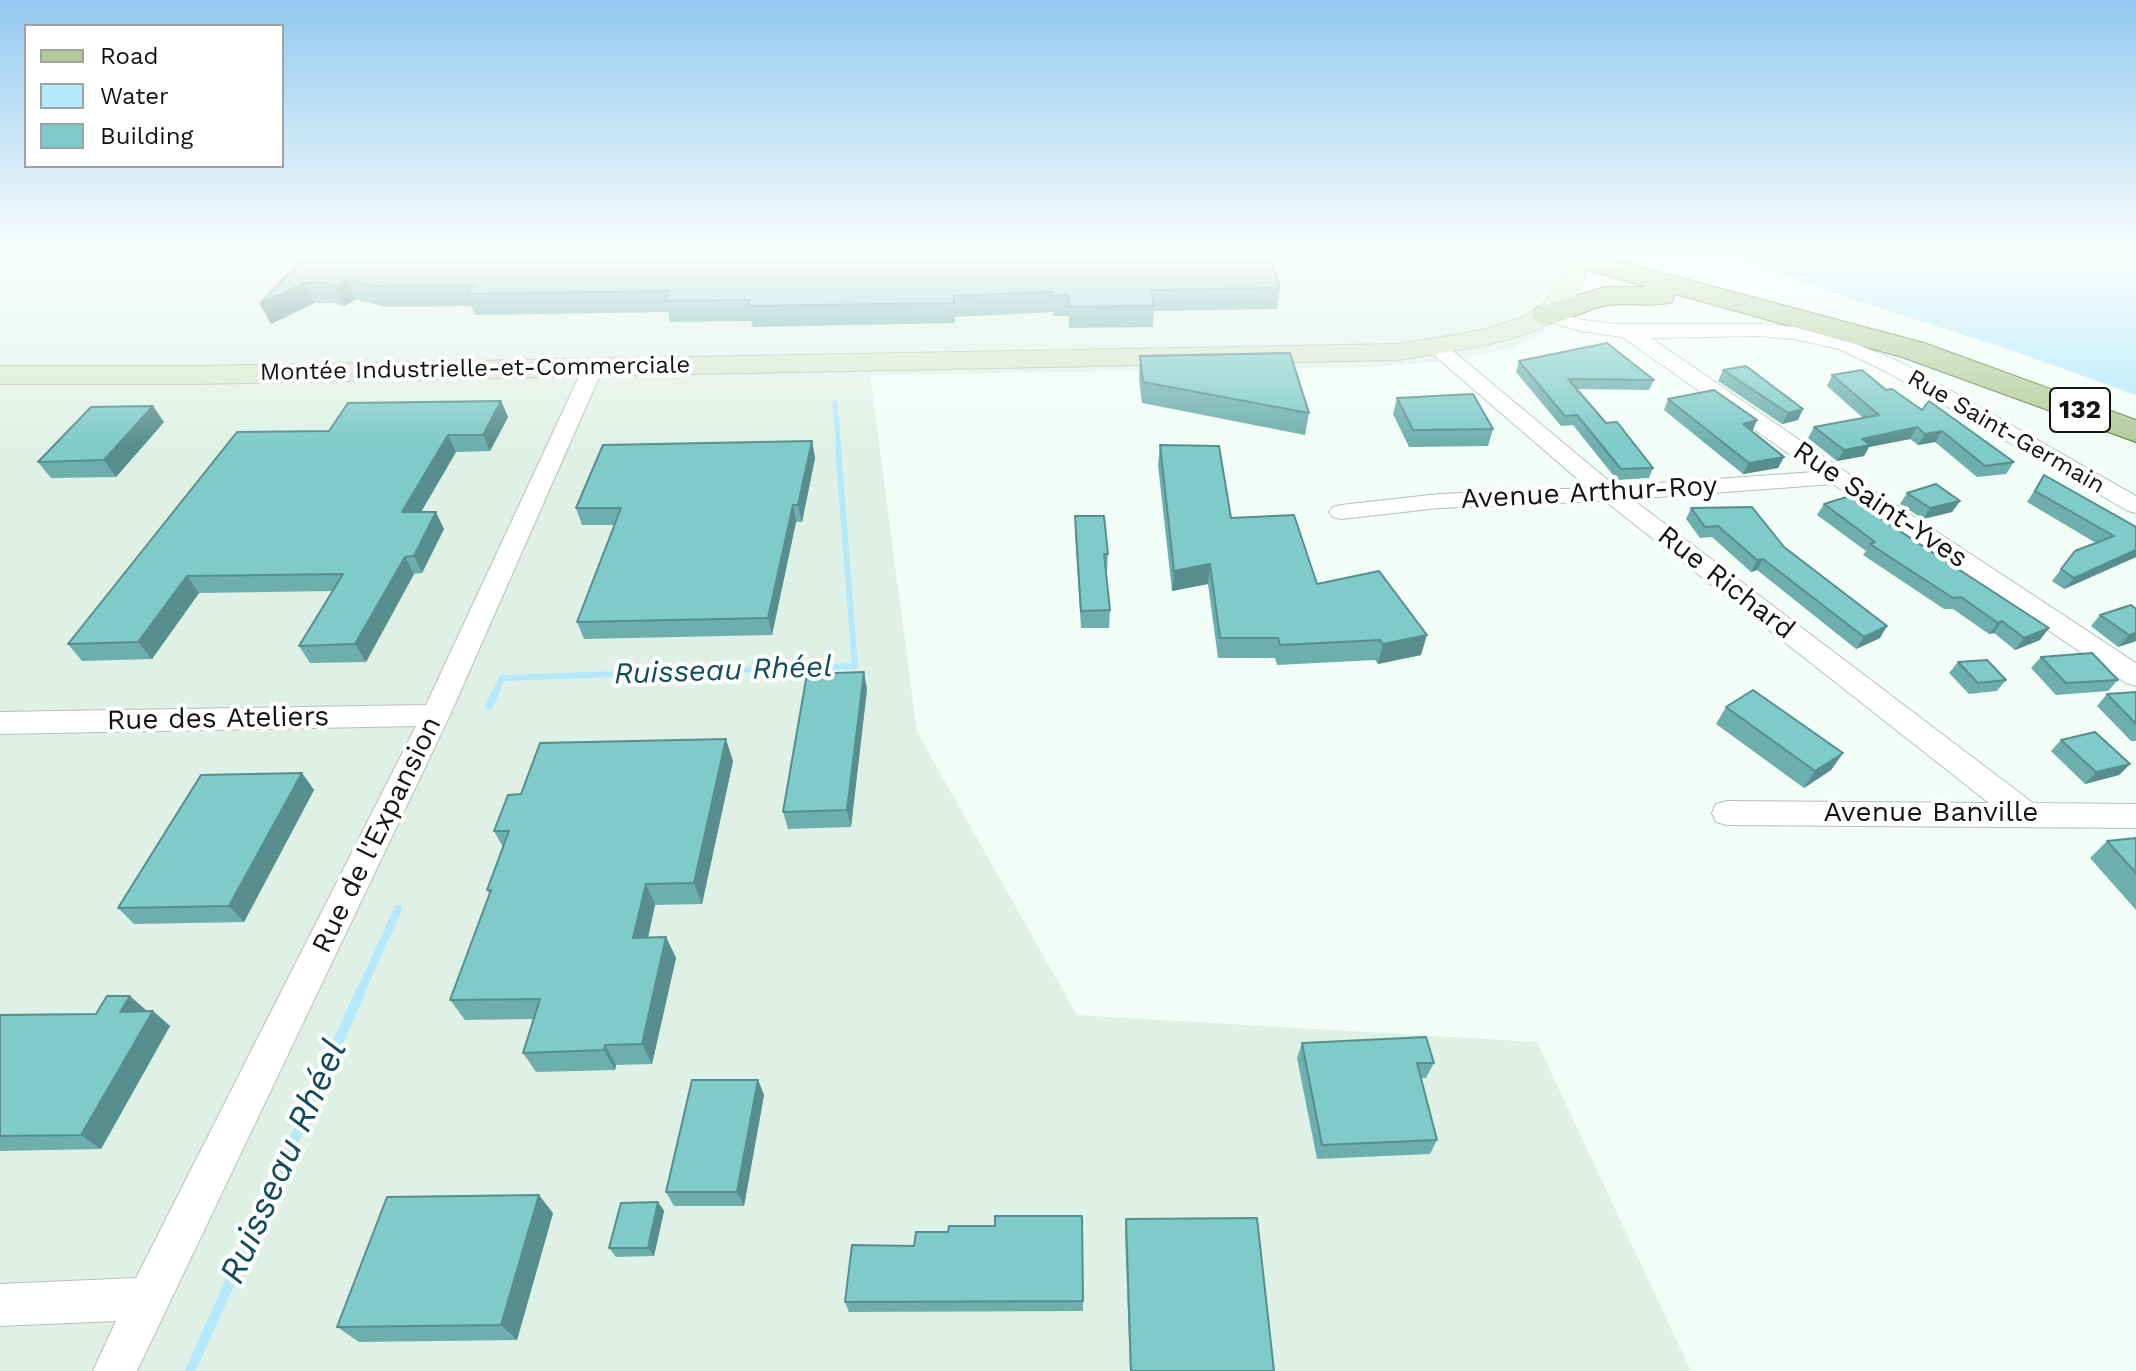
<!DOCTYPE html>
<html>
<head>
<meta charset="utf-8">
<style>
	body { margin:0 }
	#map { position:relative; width:2136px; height:1371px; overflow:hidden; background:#f2fdf7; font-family:"Work Sans",sans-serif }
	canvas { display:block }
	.legend { position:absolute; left:24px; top:24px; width:260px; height:144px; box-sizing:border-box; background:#fff; border:2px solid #a0a1a1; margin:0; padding:10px 14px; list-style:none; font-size:24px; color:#121513 }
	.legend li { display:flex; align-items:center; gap:16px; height:40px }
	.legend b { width:40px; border:2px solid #a0a1a1 }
</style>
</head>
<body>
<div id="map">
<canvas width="2136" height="1371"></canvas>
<ul class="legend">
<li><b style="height:10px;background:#b0cc98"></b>Road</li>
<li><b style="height:22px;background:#b3e8fd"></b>Water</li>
<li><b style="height:22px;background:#7ecbc9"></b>Building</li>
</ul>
</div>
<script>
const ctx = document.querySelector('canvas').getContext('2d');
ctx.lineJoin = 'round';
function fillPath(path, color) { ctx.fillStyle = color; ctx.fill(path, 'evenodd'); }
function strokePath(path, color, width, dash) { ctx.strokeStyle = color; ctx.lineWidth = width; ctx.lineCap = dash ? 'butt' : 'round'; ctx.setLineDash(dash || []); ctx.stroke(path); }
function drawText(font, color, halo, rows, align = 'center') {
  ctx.font = font + ' "Work Sans",sans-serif'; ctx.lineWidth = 8; ctx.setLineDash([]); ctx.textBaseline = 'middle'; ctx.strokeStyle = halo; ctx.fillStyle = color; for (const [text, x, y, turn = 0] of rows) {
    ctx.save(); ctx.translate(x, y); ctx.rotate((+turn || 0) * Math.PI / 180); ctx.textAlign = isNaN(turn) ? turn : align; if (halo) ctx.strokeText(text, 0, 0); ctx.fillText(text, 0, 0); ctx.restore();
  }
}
fillPath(new Path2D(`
	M0,254h1594l-18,46 -34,34 -30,14 -59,13 -83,6 -500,8 47,357 160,283 460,27 154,329h-1691z`), '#dff1e7');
fillPath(new Path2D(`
	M1724,254h412v141l-128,-46 -154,-49z`), '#b3e8fd');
strokePath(new Path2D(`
	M835,403l4,47`), '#b3e8fd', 5);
strokePath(new Path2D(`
	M495,693l7,-15 353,-12 -17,-218`), '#b3e8fd', 6);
strokePath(new Path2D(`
	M489,706l7,-15
	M359,995l39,-86`), '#b3e8fd', 8);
strokePath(new Path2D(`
	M190,1371l170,-378`), '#b3e8fd', 10);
const street = new Path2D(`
	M1547,309l36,11 33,4h144l35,3 42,9 63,26 236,134v17l-8,-2 -243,-140 -46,-22 -44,-10 -35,-3 -109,2 195,134 290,191v23l-10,-3 -293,-199 -201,15 401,304 103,1v24l-409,-3 -11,-3 -4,-9 4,-9 11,-3 262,2 -384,-302 -166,7 -98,11 -8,-2 -4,-5 4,-5 8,-2 98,-11 149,-6 -161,-139 -3,-4 10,-6 7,2 174,145 200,-14 -193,-135 -41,-6 -41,-12 -3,-4 3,-4z
	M594,360l10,6 -154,349 -313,656h-44l23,-50 -116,5v-42l136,-6 280,-552 -416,8v-22l426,-7 158,-339z`);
const secondary = new Path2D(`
	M1566,254h24c-4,24 -13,50 -34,65 -34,25 -115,33 -157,41l-1203,24h-196v-18h196l1203,-22c41,-8 119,-13 148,-44 11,-13 15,-30 19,-46z`);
const primary = new Path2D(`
	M1546,254h45l333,89 212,77v22l-234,-85 -227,-63 -3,8c-21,6 -42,0 -63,3 -25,3 -48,23 -73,17l-4,-7 4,-7 69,-21h43l-98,-27z`);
strokePath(street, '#b6c0ba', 2);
strokePath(secondary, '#b6c0ba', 2);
strokePath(primary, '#57763d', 2);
fillPath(street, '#fff');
fillPath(secondary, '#d8e6cc');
fillPath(primary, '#b0cc98');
fillPath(new Path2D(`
	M297,254h972l11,34 -3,21 -123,2 -1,16 -84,1v-12h-16v-4l-98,5v6l-202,4 -2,-6 -81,1 -2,-10 -193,3 -4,-9 -84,1 -31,-7 -12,6 -11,-3h-18l-44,21 -11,-20 40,-44z
	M1140,356l169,57 -4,22 -163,-32 -3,-25z
	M1519,361l135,19 -5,10 -72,-1 29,34 47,45 -4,10 -32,2 -44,-55 -12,1 -45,-54z
	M1723,370l80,39 -5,11 -16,4 -64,-43z
	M1832,375l54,15 128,72 -8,12 -29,3 -42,-35 -17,3 -8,-6 -41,8 -5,9 -27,5 -29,-23 6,-11 49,-9 -36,-32z
	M1397,398l96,31 -5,17 -79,1 -16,-33z
	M1668,399l89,21 -5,11 32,26 -6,11 -35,6 -79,-64z
	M501,401l7,16 -18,34 -34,1 -35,60 23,17 -22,44 -8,1 -48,88 -56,1 -11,-17 34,-55 -134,2 -47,66 -70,2 -14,-17 261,-213z
	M164,422l-48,55 -65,1 -13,-16z
	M812,441l3,17 -13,64h-6l-24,113 -188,4 -7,-17 37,-97h-32l-6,-17z
	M1160,445l71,73 86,66 104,71 -43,9 -3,-4 -98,5 -2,-7h-57l-10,-74 -36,7 -14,-126z
	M2044,475l92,52v30l-72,32 -12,-8 23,-30 21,-8 -69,-41z
	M1907,493l53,8 -8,11 -29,7 -23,-15z
	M1824,504h38l35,11 -6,10 149,115 -25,10 -21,-17 -5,1 -36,-25h-9l-81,-54 3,-4 -49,-36z
	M1691,508l93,39 96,91 -24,11 -99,-79 -6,2 -39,-35 -12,1 -14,-19z
	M1075,516l33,38 -1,17h-1l4,39 -1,18h-28l-6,-95z
	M2136,609v32l-18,6 -27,-21 9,-11z
	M2041,657l77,23 -10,11 -52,4 -25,-27z
	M1958,662l48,18 -9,11 -28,3 -20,-21z
	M867,689l-16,138 -63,2 -5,-17z
	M2136,692v49h-5l-34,-35 10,-12z
	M1726,707l117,46 -12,17 -27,18 -88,-64z
	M2061,740l69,24 -11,11 -34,9 -34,-33z
	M733,761l-31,143 -47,1 -7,33 18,-1 10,21 -24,106 -36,1 -1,5 -79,2 -13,-19 10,-34 -68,1 -15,-20 40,-106 -3,-4 16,-43 -9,-16 27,-37z
	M302,773l12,17 -70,132 -110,2 -16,-16z
	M2136,838v72l-46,-52 17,-17z
	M153,1011l17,15 -69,123 -101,2v-136l96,-1z
	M1302,1043l132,20 -8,15h-5l16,62 -7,14 -113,5 -20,-101z
	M758,1080l6,15 -20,111h-70l-8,-14z
	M658,1202l6,9 -10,45 -38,1 -7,-9z
	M553,1213l-36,127 -158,2 -22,-15z
	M1082,1216l1,95 -234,1 -4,-10 69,-56 34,-14z
	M1126,1219l148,152h-144l-5,-139z`), '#6cafad');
fillPath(new Path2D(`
	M346,280l10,20 -12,6 -10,-20z
	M305,283l10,20 -44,21 -11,-20z
	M501,401l7,16 -18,34 -7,-16z
	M153,406l11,16 -48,55 -12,-17z
	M1803,409l-5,11 -16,4 6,-11z
	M1757,420l-5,12 -9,-8z
	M1917,427l-7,12 -41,8 -5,9 -27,5 7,-11 18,-11z
	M1942,431l-7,11 -17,3 7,-11z
	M448,435l8,17 -45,77 -9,-17z
	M812,441l3,17 -13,64 -4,-17z
	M1784,457l-6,11 -35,6 6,-11z
	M1960,501l-8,11 -29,7 7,-11z
	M793,505l3,17 -24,113 -4,-17z
	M436,512l8,17 -22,44 -8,-17z
	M1897,515l-7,11 -9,-7z
	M2136,550v7l-72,32 10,-11z
	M405,557l9,17 -48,88 -11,-18z
	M1763,559l-6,11 -6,2 6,-12z
	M1210,564l-2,20 -36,7 2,-20z
	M187,576l12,17 -47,66 -14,-17z
	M2002,621l-8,12 -5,1 9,-11z
	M1887,626l-7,12 -24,11 8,-12z
	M2049,628l-9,12 -25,10 9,-12z
	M2136,633v8l-18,6 11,-12z
	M1427,635l-6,20 -43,9 5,-20z
	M864,672l3,17 -16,138 -4,-17z
	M726,739l7,22 -31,143 -8,-21z
	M1843,753l-12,17 -27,18 11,-17z
	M2130,764l-11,11 -34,9 11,-12z
	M302,773l12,17 -70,132 -15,-16z
	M646,884l9,21 -12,54 -10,-21z
	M666,937l10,21 -24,106 -10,-20z
	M130,996l17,15 -27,1z
	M153,1011l17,15 -69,123 -20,-14z
	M605,1045l11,20 -1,5 -11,-20z
	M758,1080l6,15 -20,111 -7,-14z
	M539,1195l14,18 -36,127 -16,-15z
	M658,1202l6,9 -10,45 -6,-8z`), '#588e8d');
const building = new Path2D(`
	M306,254h963l11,34 -129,2 3,16 -85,1v-12l-17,1v-4l-98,4v7l-206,3 2,-6 -85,1 4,-10 -202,3 6,-9 -95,1 -32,-6 -12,6 -11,-4 -18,1 -45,21z
	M1607,343l47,37 -86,-1 38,44 11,-1 36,46 -32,1 -44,-54 -12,1 -46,-55z
	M1290,353l19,60 -166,-31 -3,-26z
	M1746,366l57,43 -15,4 -65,-43z
	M1862,370l24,20 6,-1 30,21 7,-9 85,61 -29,4 -43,-35 -17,3 -8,-7 -55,12 8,6 -26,5 -30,-23 65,-12 -47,-40z
	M1714,390l43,30 -14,4 41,33 -35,6 -81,-64z
	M1473,394l20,35 -80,1 -16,-32z
	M501,401l-18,34h-35l-46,77h34l-22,44 -9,1 -50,87 -56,2 44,-72 -156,2 -49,66 -70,2 169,-212 92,-1 19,-28z
	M153,406l-49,54 -66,2 53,-55z
	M812,441l-14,64h-5l-25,113 -191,4 44,-114h-45l27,-63z
	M1160,445l59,1 12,72 63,-3 23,69 62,-13 48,64 -44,9 -3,-4 -100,5 -2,-7h-58l-10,-74 -36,7z
	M2044,475l92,52v23l-62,28 -13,-9 14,-18 39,-15 -79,-45z
	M1936,484l24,17 -30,7 -23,-15z
	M1850,496l12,8 13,-4 22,15 -16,4 168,109 -25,10 -22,-17 -4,2 -37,-26 -8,1 -83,-54 5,-2 -51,-38z
	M1752,507l32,40 103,79 -23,11 -101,-78 -6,1 -39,-34 -13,1 -14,-19z
	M1075,516h29l4,38h-4l6,56 -29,1z
	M2131,605l5,4v24l-7,2 -29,-20z
	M2092,653l26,27 -52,3 -25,-26z
	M1987,660l19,20 -28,3 -20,-21z
	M864,672l-17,138 -64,2 24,-138z
	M1753,690l90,63 -28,18 -89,-64z
	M2136,692v32l-29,-30z
	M2095,732l35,32 -34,8 -35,-32z
	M726,739l-32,144 -48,1 -13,54 33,-1 -24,107 -37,1 -1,5 -81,3 17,-54 -90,1 41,-110h-4l22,-59h-15l14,-36 13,-1 19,-51z
	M302,773l-73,133 -111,2 83,-133z
	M2136,838v35l-29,-32z
	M107,996h23l-10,16 33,-1 -72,124 -81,1v-121l96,-1z
	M1426,1037l8,26h-17l20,77 -115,5 -20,-102z
	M692,1080h66l-21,112h-71z
	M539,1195l-38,130 -164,2 50,-130z
	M658,1202l-10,46h-39l12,-45z
	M995,1216h87l1,85 -238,1 7,-57 62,1 2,-14h32l1,-6h46z
	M1257,1218l17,153h-143l-5,-152z`);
fillPath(building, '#7ecbc9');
strokePath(building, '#588e8d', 2);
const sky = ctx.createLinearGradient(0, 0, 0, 446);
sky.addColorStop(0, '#93c9f0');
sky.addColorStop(0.57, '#f9fefb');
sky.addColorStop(1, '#f9fefb00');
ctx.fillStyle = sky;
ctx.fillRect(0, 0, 2136, 446);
drawText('24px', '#121513', '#fff', [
	["Montée Industrielle-et-Commerciale",475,369,-1],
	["Rue Saint-Germain",2006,432,30]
]);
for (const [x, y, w] of [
	[2080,410,60]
]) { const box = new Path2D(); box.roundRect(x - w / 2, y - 22, w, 44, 6); ctx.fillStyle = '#fff'; ctx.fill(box); strokePath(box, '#121513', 2); }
drawText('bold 26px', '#121513', null, [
	["132",2080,410]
]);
drawText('28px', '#121513', '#fff', [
	["Avenue Arthur-Roy",1589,493,-3],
	["Rue Saint-Yves",1880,505,34],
	["Rue Richard",1726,583,38],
	["Rue des Ateliers",218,719,-1],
	["Avenue Banville",1931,813],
	["Rue de l'Expansion",377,835,-64]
]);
drawText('italic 30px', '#134c5e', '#fff', [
	["Ruisseau Rhéel",723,671,-2]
]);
drawText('italic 36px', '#134c5e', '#fff', [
	["Ruisseau Rhéel",284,1162,-66]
]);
</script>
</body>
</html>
